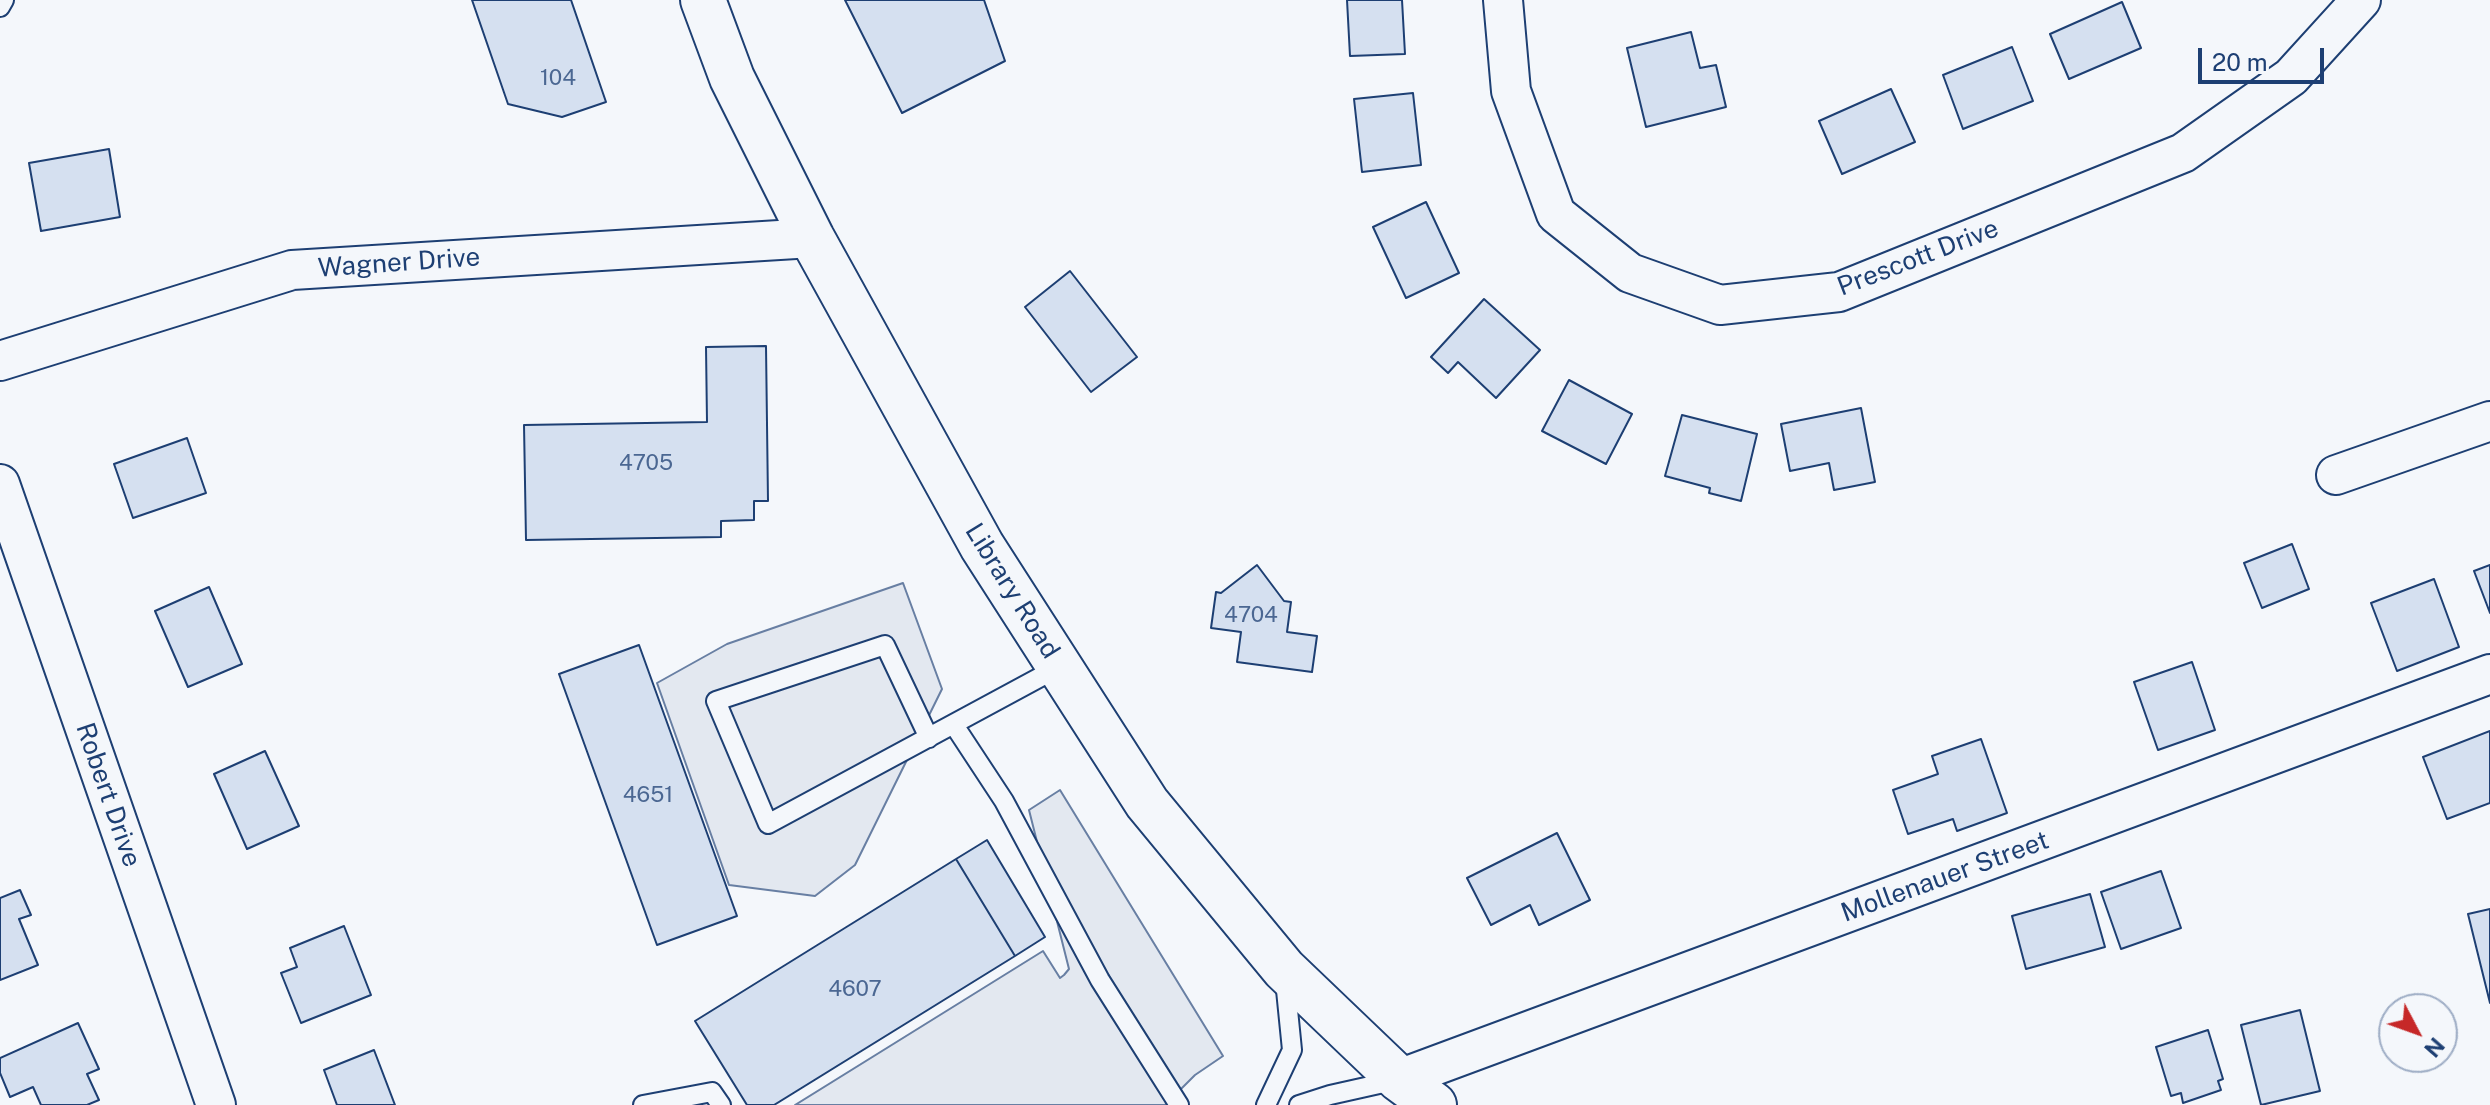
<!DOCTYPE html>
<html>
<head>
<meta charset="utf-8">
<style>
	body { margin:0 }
	#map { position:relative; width:2490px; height:1105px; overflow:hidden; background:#f4f7fb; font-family:"Public Sans",sans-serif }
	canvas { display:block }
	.north { position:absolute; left:2378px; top:993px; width:80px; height:80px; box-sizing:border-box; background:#f4f7fb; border:2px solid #9eadc5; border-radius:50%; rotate:131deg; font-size:22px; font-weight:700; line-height:32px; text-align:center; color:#1d3f73 }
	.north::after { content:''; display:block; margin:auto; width:28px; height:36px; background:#c62828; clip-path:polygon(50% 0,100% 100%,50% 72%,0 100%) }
	.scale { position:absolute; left:2198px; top:48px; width:126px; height:36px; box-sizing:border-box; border:4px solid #1d3f73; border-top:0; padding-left:10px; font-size:24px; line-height:28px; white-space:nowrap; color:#1d3f73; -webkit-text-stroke:6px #f4f7fb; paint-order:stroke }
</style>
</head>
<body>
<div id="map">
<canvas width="2490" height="1105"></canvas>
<div class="north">N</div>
<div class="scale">20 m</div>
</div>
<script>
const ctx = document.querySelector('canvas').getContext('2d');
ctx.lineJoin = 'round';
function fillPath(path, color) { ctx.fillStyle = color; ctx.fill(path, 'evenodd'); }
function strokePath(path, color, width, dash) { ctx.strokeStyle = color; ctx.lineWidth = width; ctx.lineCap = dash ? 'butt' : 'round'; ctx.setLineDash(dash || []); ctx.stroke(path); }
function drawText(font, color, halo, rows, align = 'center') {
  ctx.font = font + ' "Public Sans",sans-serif'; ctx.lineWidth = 6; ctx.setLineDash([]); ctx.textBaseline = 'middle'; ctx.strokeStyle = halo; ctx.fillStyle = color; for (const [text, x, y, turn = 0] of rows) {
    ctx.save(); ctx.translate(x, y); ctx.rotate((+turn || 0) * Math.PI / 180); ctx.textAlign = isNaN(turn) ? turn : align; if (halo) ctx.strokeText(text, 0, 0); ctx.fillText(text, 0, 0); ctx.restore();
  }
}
const parking = new Path2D(`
	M903,583l39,106 -87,176 -40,31 -86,-11 -72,-202 70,-39z
	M1060,790l163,266 -28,19 -30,30h-370l248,-154 17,27 4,-3 5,-6 -40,-159z`);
fillPath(parking, '#e3e8f0');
strokePath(parking, '#687fa3', 2);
const building = new Path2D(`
	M472,0h99l35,102 -44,15 -54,-13z
	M845,0h139l21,61 -103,52z
	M1347,0h55l3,54 -55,2z
	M2122,2l19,46 -72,31 -19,-45z
	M1691,32l9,36 16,-3 10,42 -80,20 -19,-79z
	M2012,47l21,54 -70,28 -20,-54z
	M1891,89l24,53 -73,32 -23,-53z
	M1413,93l8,72 -59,7 -8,-73z
	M109,149l11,68 -79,14 -12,-68z
	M1426,202l33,71 -53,25 -33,-71z
	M1070,271l67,86 -46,35 -66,-85z
	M1484,299l56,51 -44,48 -38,-36 -10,11 -17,-16z
	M766,346l2,155h-14v19l-33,1v16l-195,3 -2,-115 183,-3 -1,-75z
	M1569,380l63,34 -26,50 -64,-33z
	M1861,408l14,74 -41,8 -5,-27 -39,8 -9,-47z
	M1682,415l75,19 -16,67 -32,-8 1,-5 -45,-12z
	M187,438l19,55 -73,25 -19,-54z
	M2292,544l17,45 -47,19 -18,-45z
	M1257,565l27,36 7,1 -4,30 30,4 -5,36 -75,-10 4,-30 -30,-4 5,-36 5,1z
	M2490,565v48l-16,-42z
	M2434,579l25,68 -62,24 -26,-68z
	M209,587l33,77 -54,23 -33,-76z
	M639,645l98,271 -80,29 -98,-271z
	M2192,662l23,68 -57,20 -24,-68z
	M2490,731v72l-43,16 -24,-62z
	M1981,739l26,74 -50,18 -4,-12 -45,15 -15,-44 45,-16 -6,-18z
	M265,751l34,75 -52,23 -33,-75z
	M1557,833l33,67 -51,25 -9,-20 -39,20 -24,-47z
	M987,840l58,97 -30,19 -59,-97z
	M956,859l59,97 -241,149h-27l-52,-84z
	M2161,871l20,57 -60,21 -20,-57z
	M20,890l11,25 -12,4 19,46 -38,15v-82z
	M2090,894l15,53 -79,22 -14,-53z
	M2490,909v94l-22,-89z
	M344,926l27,69 -70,28 -20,-50 16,-6 -7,-19z
	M2300,1010l20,81 -59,14 -20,-80z
	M78,1023l21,46 -12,5 12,26 -12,5h-46l-8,-18 -23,10 -10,-24v-15z
	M2208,1030l15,49 -5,2 3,9 -38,13 -2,-10 -10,3 -15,-49z
	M374,1050l21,55h-58l-13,-35z`);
fillPath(building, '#d5e0f0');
strokePath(building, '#1d3f73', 2);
const service = new Path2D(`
	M0,7l4,-7
	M954,725l50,76 96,179 79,125
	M929,738l-44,-93 -169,56 52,123 291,-157
	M643,1105l69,-13 9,13
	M1266,1105l26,-55 -7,-70
	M1299,1105l31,-10 67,-15`);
const minor = new Path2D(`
	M1503,0l8,91 45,123 74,59 90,32 119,-13 344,-139 108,-76 70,-77
	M0,361l292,-91 520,-32
	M2336,475l154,-54
	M0,484l216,621
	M1399,1079l1091,-405`);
const primary = new Path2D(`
	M703,0l29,78 80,160 170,308 165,257 137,166 115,110 35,26`);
strokePath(service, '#1d3f73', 22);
strokePath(minor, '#1d3f73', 42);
strokePath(primary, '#1d3f73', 48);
strokePath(service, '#f4f7fb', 18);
strokePath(minor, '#f4f7fb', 38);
strokePath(primary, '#f4f7fb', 44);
drawText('22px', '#4b6792', null, [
	["104",558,78],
	["4705",646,463],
	["4704",1251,615],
	["4651",648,795],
	["4607",855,989]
]);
drawText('26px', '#1d3f73', '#f4f7fb', [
	["Prescott Drive",1918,258,-21],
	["Wagner Drive",399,263,-4],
	["Library Road",1012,591,58],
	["Robert Drive",108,795,71],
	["Mollenauer Street",1945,877,-20]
]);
</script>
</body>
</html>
